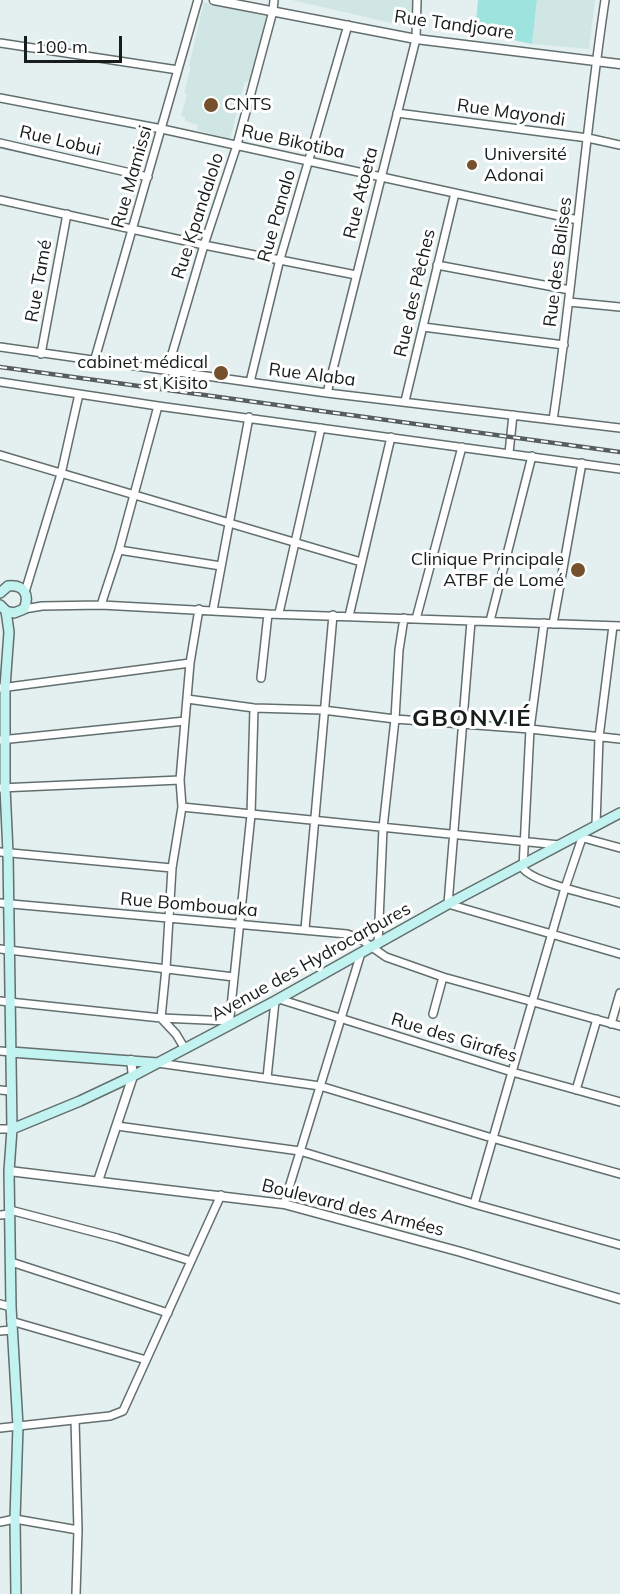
<!DOCTYPE html>
<html>
<head>
<meta charset="utf-8">
<style>
	body { margin:0 }
	#map { position:relative; width:620px; height:1594px; overflow:hidden; background:#e3f0ef; font-family:Mulish,sans-serif }
	canvas { display:block }
	.scale { position:absolute; left:24px; top:36px; width:98px; height:27px; box-sizing:border-box; border:3px solid #171c1c; border-top:0; padding-left:8px; font-size:18px; line-height:21px; white-space:nowrap; color:#171c1c; -webkit-text-stroke:4px #fff; paint-order:stroke }
</style>
</head>
<body>
<div id="map">
<canvas width="620" height="1594"></canvas>
<div class="scale">100 m</div>
</div>
<script>
const ctx = document.querySelector('canvas').getContext('2d');
ctx.lineJoin = 'round';
function fillPath(path, color) { ctx.fillStyle = color; ctx.fill(path, 'evenodd'); }
function strokePath(path, color, width, dash) { ctx.strokeStyle = color; ctx.lineWidth = width; ctx.lineCap = dash ? 'butt' : 'round'; ctx.setLineDash(dash || []); ctx.stroke(path); }
function drawText(font, color, halo, rows, align = 'center') {
  ctx.font = font + ' Mulish,sans-serif'; ctx.lineWidth = 6; ctx.setLineDash([]); ctx.textBaseline = 'middle'; ctx.strokeStyle = halo; ctx.fillStyle = color; for (const [text, x, y, turn = 0] of rows) {
    ctx.save(); ctx.translate(x, y); ctx.rotate((+turn || 0) * Math.PI / 180); ctx.textAlign = isNaN(turn) ? turn : align; if (halo) ctx.strokeText(text, 0, 0); ctx.fillText(text, 0, 0); ctx.restore();
  }
}
fillPath(new Path2D(`
	M292,0h121v28z
	M537,0h58l-6,49 -57,-5z
	M204,2l64,15 -16,66 -7,-2 -15,58 -33,-9 1,-5 -13,-4v-4l-4,-1 6,-22 -3,-1 7,-26 -2,-1z`), '#d0e6e4');
fillPath(new Path2D(`
	M478,0h59l-5,44 -57,-12z`), '#9de4df');
const minor = new Path2D(`
	M0,43l178,27
	M0,98l162,31 416,91
	M397,113l191,25 32,7
	M0,143l148,34
	M0,200l204,45 152,30
	M437,265l133,25
	M569,302l51,5
	M423,327l141,18
	M0,347l327,46 293,35
	M41,354l26,-140
	M94,362l104,-362
	M167,371l37,-126 33,-100 36,-134 1,-11
	M0,382l158,24 462,63
	M250,382l30,-123 68,-234
	M327,393l89,-354 1,-39
	M405,401l50,-208
	M553,420c21,-140 31,-280 52,-420
	M509,453l4,-38
	M0,455l361,107
	M119,550l102,16
	M25,592l36,-118 18,-80
	M101,605l18,-55 39,-144
	M24,609l18,-3 59,-1 167,9 352,12
	M213,610l36,-193
	M279,613l42,-185
	M349,616l42,-179
	M416,619l46,-172
	M471,621l-23,283 172,50
	M490,621l42,-165
	M544,623l-14,106 -7,139c9,15 78,29 97,35
	M553,624l29,-161
	M261,678l7,-64
	M0,688l190,-25
	M187,699l67,9 69,2 72,9 135,10 90,10
	M0,740l185,-19
	M0,788l180,-8
	M182,807l377,38
	M596,825l3,-88 14,-111
	M580,837l40,11
	M0,852l172,16
	M0,903l347,31 12,4 27,19 57,20 177,49
	M305,929l28,-314
	M378,944l5,-116 12,-109 4,-69 5,-32
	M0,949l234,28
	M279,999l233,73 108,30
	M0,1001l161,17 68,3
	M433,1014l10,-37
	M611,1024l9,-31
	M229,1026l22,-211 3,-107
	M185,1049l-9,-15 -15,-16 5,-50 6,-100 10,-61 -2,-27 5,-59 5,-58 9,-54
	M0,1051l11,1
	M158,1063l162,23 172,52 128,36
	M267,1078l8,-77
	M0,1090l11,1
	M576,1090l21,-71
	M117,1126l183,25 174,53 146,41
	M0,1129h12
	M284,1204l77,-251
	M474,1204l91,-316 17,-50
	M10,1210l107,28 74,23
	M0,1215l10,-1
	M11,1262l157,51
	M0,1304l11,3
	M11,1321l135,39
	M0,1331l12,-1
	M0,1428l110,-12 13,-5 98,-216
	M0,1522l15,-3 63,11 -3,-110
	M76,1594l2,-64`);
const tertiary = new Path2D(`
	M214,0l202,39 204,25
	M9,1171l275,33 177,48 159,47
	M98,1181l35,-105 -2,-16`);
const secondary = new Path2D(`
	M0,593l8,-7c16,-2 22,9 16,23l-10,4 -8,-2 -6,-6
	M6,611l3,21 -4,55v100l3,66 4,276 -3,42 2,136 7,119 -3,93 1,75
	M11,1052l147,11
	M12,1129l68,-28 53,-25 142,-75 173,-97 172,-91`);
strokePath(minor, '#636f6e', 10);
strokePath(tertiary, '#636f6e', 11);
strokePath(secondary, '#636f6e', 12);
strokePath(minor, '#fff', 7);
strokePath(tertiary, '#fff', 8);
strokePath(secondary, '#c2f3f1', 9);
const rail = new Path2D(`
	M0,367l620,85`);
strokePath(rail, '#565d5d', 4.5);
strokePath(rail, '#fff', 2, [7]);
for (const [x, y, r, color] of [
	[211,105,8,"#75502c"],
	[472,165,6,"#75502c"],
	[221,373,8,"#75502c"],
	[578,570,8,"#75502c"]
]) { const dot = new Path2D(); dot.arc(x, y, r, 0, 2 * Math.PI); ctx.fillStyle = color; ctx.fill(dot); strokePath(dot, '#fff', 2); }
drawText('18px', '#171c1c', '#fff', [
	["Rue Tandjoare",454,25,8],
	["Rue Mayondi",511,113,8],
	["Rue Lobui",60,141,13],
	["Rue Bikotiba",293,142,12],
	["Rue Mamissi",132,177,-74],
	["Rue Atoeta",361,193,-76],
	["Rue Kpandalolo",198,216,-72],
	["Rue Panalo",277,216,-74],
	["Rue des Balises",558,262,-83],
	["Rue Tamé",39,281,-80],
	["Rue des Pêches",415,293,-77],
	["Rue Alaba",312,375,7],
	["Rue Bombouaka",189,905,5],
	["Avenue des Hydrocarbures",311,962,-29],
	["Rue des Girafes",454,1038,17],
	["Boulevard des Armées",353,1208,14]
]);
drawText('18px', '#171c1c', '#fff', [
	["CNTS",224,105],
	["Université",484,155],
	["Adonai",484,176],
	["cabinet médical",208,363,"right"],
	["st Kisito",208,384,"right"],
	["Clinique Principale",564,560,"right"],
	["ATBF de Lomé",564,581,"right"]
], 'left');
ctx.letterSpacing = '1.5px';
drawText('bold 24px', '#171c1c', '#fff', [
	["GBONVIÉ",472,719]
]);
ctx.letterSpacing = '0px';
</script>
</body>
</html>
